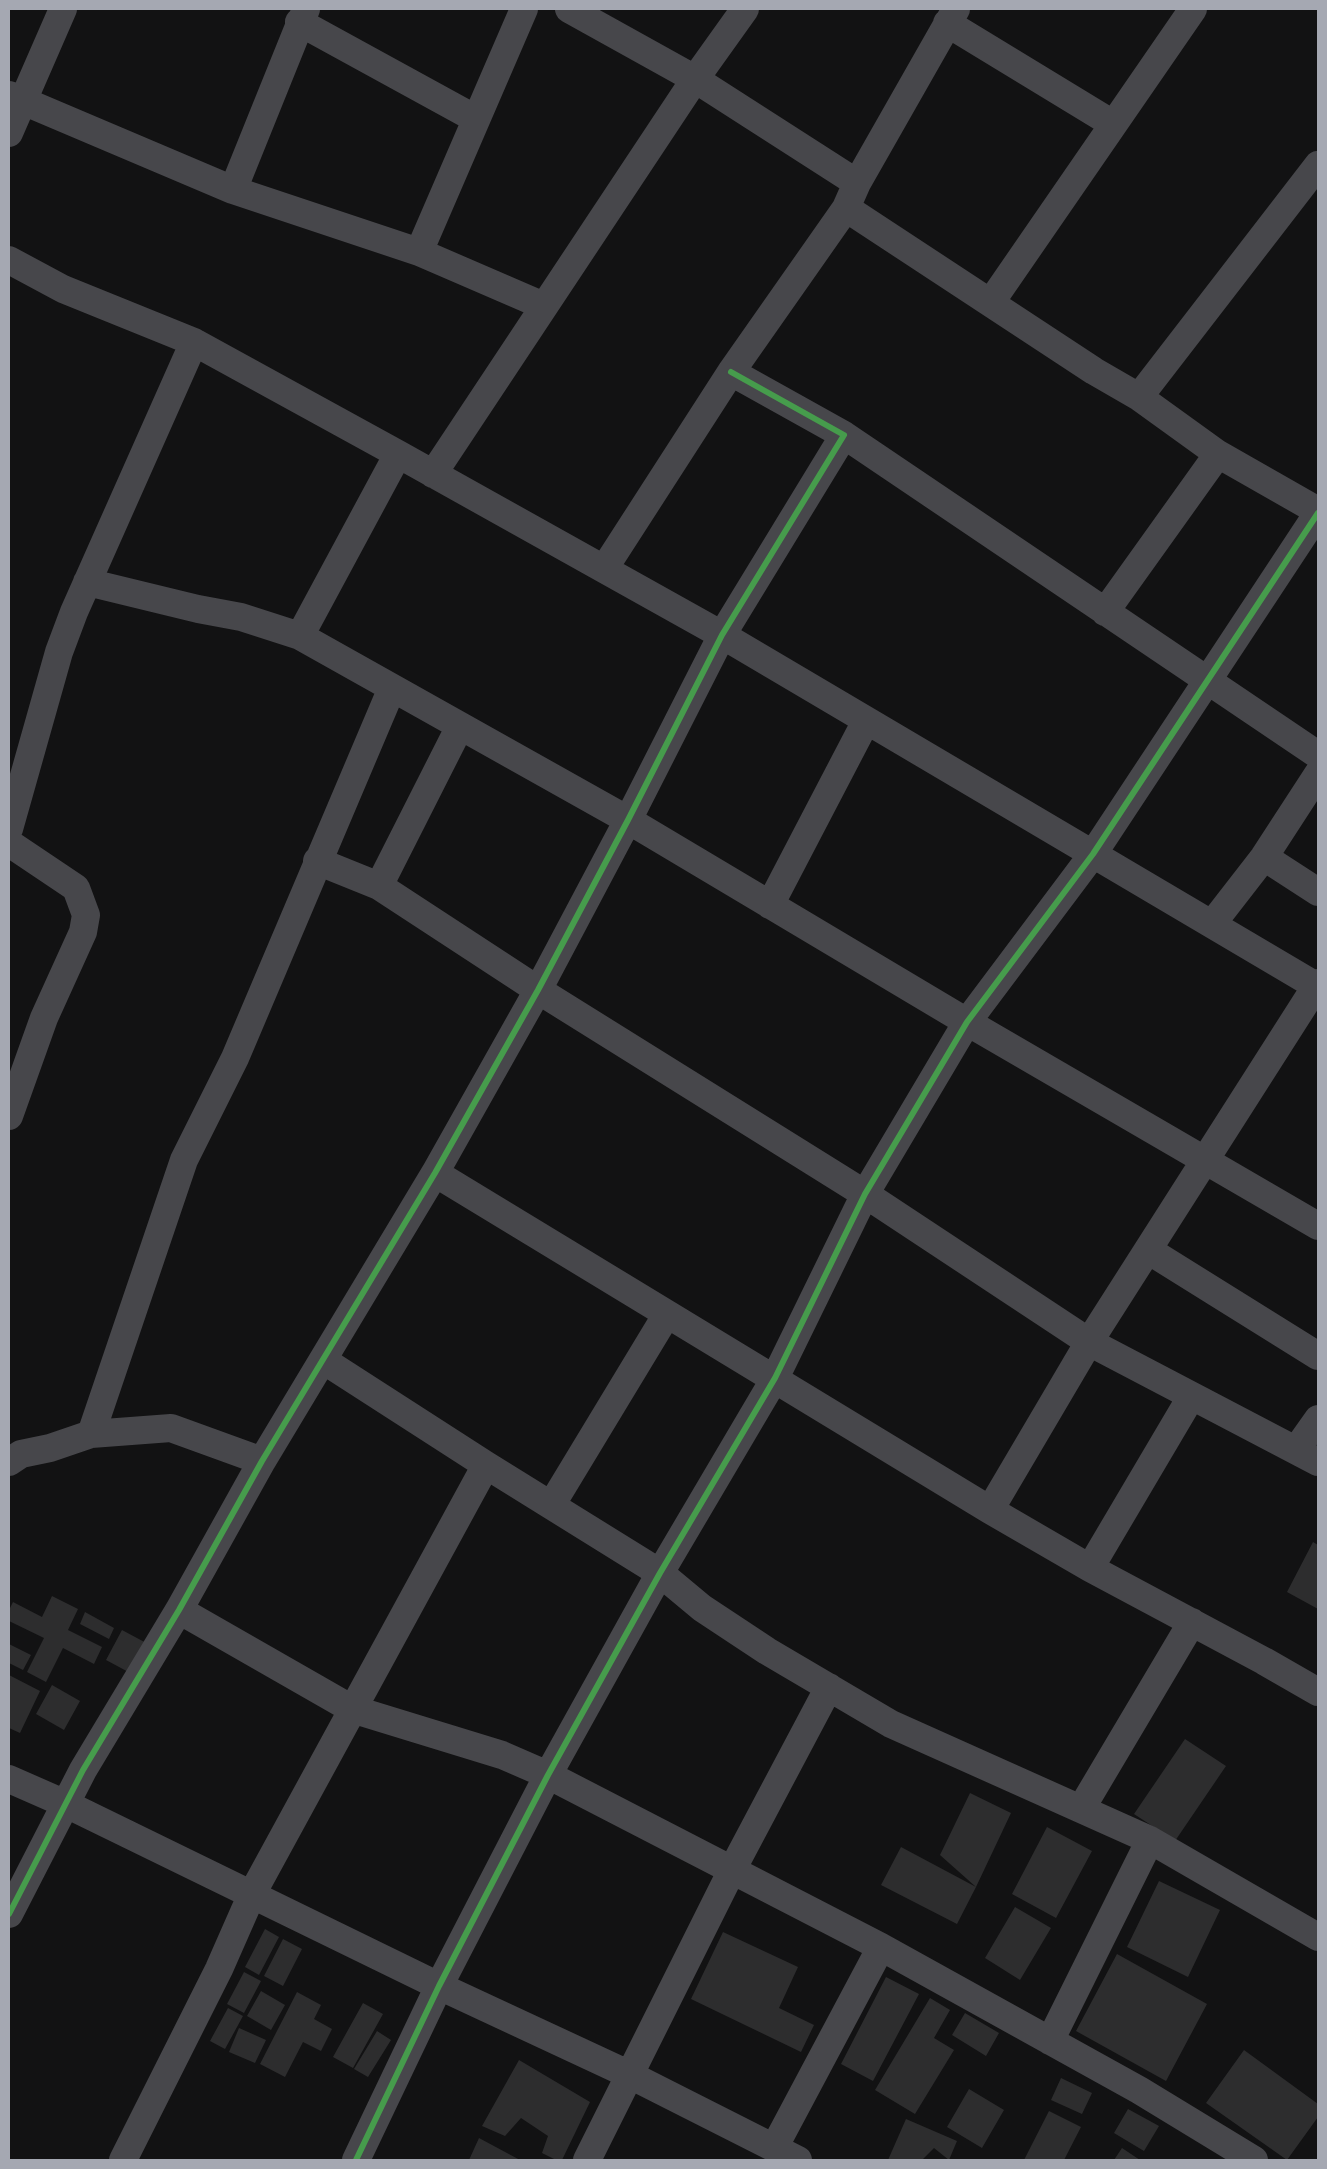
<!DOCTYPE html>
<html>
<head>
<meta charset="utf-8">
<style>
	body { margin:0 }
	#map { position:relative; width:1327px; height:2169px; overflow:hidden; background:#121213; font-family:"Public Sans",sans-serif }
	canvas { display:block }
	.frame { position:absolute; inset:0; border:10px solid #a5a8b2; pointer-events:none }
</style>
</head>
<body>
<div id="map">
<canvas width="1327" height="2169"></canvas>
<div class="frame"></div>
</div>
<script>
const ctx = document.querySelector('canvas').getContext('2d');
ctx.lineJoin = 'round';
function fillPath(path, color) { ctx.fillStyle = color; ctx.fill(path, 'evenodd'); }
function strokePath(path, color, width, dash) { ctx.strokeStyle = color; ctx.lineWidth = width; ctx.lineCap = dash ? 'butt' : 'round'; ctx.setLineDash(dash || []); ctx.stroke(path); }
fillPath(new Path2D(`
	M1313,1542l5,3v64l-31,-17z
	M52,1596l26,13 -10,21 34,17 -8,17 -31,-16 -17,34 -19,-10 17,-34 -35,-17v-11l4,-8 29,15z
	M85,1612l29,16 -5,11 -29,-15z
	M122,1630l28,15 -16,30 -28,-15z
	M9,1644l22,11 -8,15 -14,-7z
	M9,1675l31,16 -20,42 -11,-5z
	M52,1685l28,16 -16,29 -28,-16z
	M1185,1739l41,27 -51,75 -41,-27z
	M970,1793l41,20 -35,74 -19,37 -76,-39 20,-38 75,40 -36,-32z
	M1047,1827l45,24 -36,67 -44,-24z
	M1159,1881l61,29 -32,67 -61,-30z
	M1015,1907l36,21 -31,52 -35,-22z
	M265,1929l14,8 -20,38 -14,-8z
	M723,1932l75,35 -19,41 35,17 -13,27 -110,-53z
	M283,1939l19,10 -19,37 -19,-10z
	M1117,1954l90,50 -41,77 -90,-50z
	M244,1972l17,9 -17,32 -17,-9z
	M886,1977l33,17 -46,87 -32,-17z
	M261,1991l24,14 -14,25 -24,-14z
	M297,1992l24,13 -7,14 18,10 -11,22 -18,-9 -18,35 -25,-13z
	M930,1998l20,12 -16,28 20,12 -39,64 -40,-24z
	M363,2003l20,11 -30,54 -20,-11z
	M228,2008l15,8 -18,33 -15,-8z
	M965,2013l34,20 -13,23 -34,-21z
	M239,2028l27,12 -11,23 -26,-11z
	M377,2031l14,9 -23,37 -14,-8z
	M1244,2050l74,54v13l-31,43 -81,-57z
	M519,2060l71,42 -28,58h-6l-14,-7 6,-17 -27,-18 -16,18 -23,-10z
	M1061,2078l31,15 -10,21 -31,-14z
	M969,2089l35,21 -22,38 -35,-21z
	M1128,2109l31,17 -15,25 -30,-18z
	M1049,2111l32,16 -17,33h-40z
	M906,2119l51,22 -8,19 -15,-12 -12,12h-34z
	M479,2138l41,22h-51z
	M1122,2148l18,12h-26z`), '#2d2d2e');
strokePath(new Path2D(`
	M569,9l126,70 162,104
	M299,22l177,97
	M947,23l166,101
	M9,95l224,95 186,62 125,54
	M9,133l54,-124
	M233,190l73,-181
	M846,208l248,163 45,26 79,57 100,57
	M419,252l105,-243
	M9,260l54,29 131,53 204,112 324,181 596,352
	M991,302l202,-293
	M1139,397l179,-232
	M844,435l474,320
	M433,474l262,-395 50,-70
	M604,569l127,-197 115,-164 11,-25 99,-174
	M87,582l111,27 43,8 59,19 328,184 339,202 351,204
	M1105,612l113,-158
	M300,636l98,-182
	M9,829l50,-177 15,-40 120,-270
	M9,843l67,45 10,27 -3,17 -39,86 -35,98
	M1264,857l54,35
	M317,861l62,25 159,104 327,204 224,148 229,120
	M379,886l81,-160
	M770,905l96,-184
	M1212,924l52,-67 54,-83
	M435,1173l555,337 100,58 174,93 54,31
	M1148,1250l170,106
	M323,1360l163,105 174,108 42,35 65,43 124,73 259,116 168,97
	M91,1434l93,-274 51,-102 157,-370
	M1296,1450l22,-31
	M9,1462l12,-8 29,-6 41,-14 80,-6 91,33
	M552,1504l115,-190
	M990,1510l99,-168 229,-359
	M1090,1568l101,-171
	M179,1610l173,99 150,46 46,20 333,172 258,143 115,70
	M9,1779l57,25 373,182 189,88 170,86
	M1081,1809l111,-187
	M9,1914l74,-144 96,-160 83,-149 173,-288 103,-183 90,-170 94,-185 122,-200 -113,-63
	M1050,2041l100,-201
	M774,2148l107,-201
	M123,2160l96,-191 33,-75 234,-429
	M356,2160l83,-174 109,-211 112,-202 115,-195 90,-184 102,-172 126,-168 225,-341
	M587,2160l145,-290 97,-183`), '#47474b', 28);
strokePath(new Path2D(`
	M9,1914l74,-144 96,-160 83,-149 173,-288 103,-183 90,-170 94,-185 122,-200 -113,-63
	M356,2160l83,-174 109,-211 112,-202 115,-195 90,-184 102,-172 126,-168 225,-341`), '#469c4c', 6);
</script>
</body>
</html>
